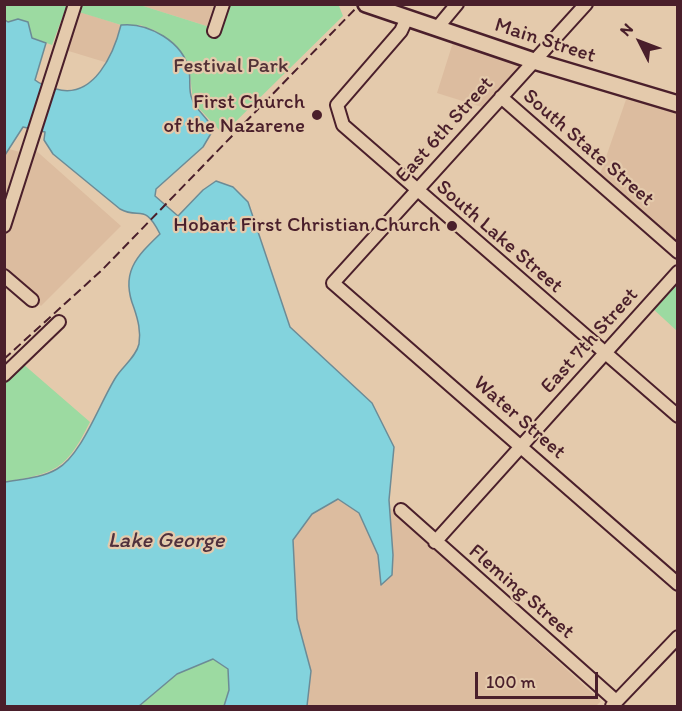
<!DOCTYPE html>
<html>
<head>
<meta charset="utf-8">
<style>
	body { margin:0 }
	#map { position:relative; width:682px; height:711px; overflow:hidden; background:#e4caac; font-family:Itim,sans-serif }
	canvas { display:block }
	.frame { position:absolute; inset:0; border:6px solid #4a1f2b; pointer-events:none }
	.north { position:absolute; left:610px; top:12px; width:60px; height:60px; -webkit-text-stroke:4px #e4caac; paint-order:stroke; rotate:312deg; font-size:16px; font-weight:700; line-height:24px; text-align:center; color:#4a1f2b }
	.north::after { content:''; display:block; margin:auto; width:21px; height:27px; background:#4a1f2b; clip-path:polygon(50% 0,100% 100%,50% 72%,0 100%) }
	.scale { position:absolute; left:475px; top:672px; width:123px; height:27px; box-sizing:border-box; border:3px solid #4a1f2b; border-top:0; padding-left:8px; font-size:18px; line-height:21px; white-space:nowrap; color:#4a1f2b; -webkit-text-stroke:4px #e4caac; paint-order:stroke }
</style>
</head>
<body>
<div id="map">
<canvas width="682" height="711"></canvas>
<div class="frame"></div>
<div class="north">N</div>
<div class="scale">100 m</div>
</div>
<script>
const ctx = document.querySelector('canvas').getContext('2d');
ctx.lineJoin = 'round';
function fillPath(path, color) { ctx.fillStyle = color; ctx.fill(path, 'evenodd'); }
function strokePath(path, color, width, dash) { ctx.strokeStyle = color; ctx.lineWidth = width; ctx.lineCap = dash ? 'butt' : 'round'; ctx.setLineDash(dash || []); ctx.stroke(path); }
function drawText(font, color, halo, rows, align = 'center') {
  ctx.font = font + ' Itim,sans-serif'; ctx.lineWidth = 4.5; ctx.setLineDash([]); ctx.textBaseline = 'middle'; ctx.strokeStyle = halo; ctx.fillStyle = color; for (const [text, x, y, turn = 0] of rows) {
    ctx.save(); ctx.translate(x, y); ctx.rotate((+turn || 0) * Math.PI / 180); ctx.textAlign = isNaN(turn) ? turn : align; if (halo) ctx.strokeText(text, 0, 0); ctx.fillText(text, 0, 0); ctx.restore();
  }
}
fillPath(new Path2D(`
	M140,5h84l-8,24z
	M74,10l47,15 -13,38 -46,-14z
	M455,36l77,25 -44,48 -51,-16z
	M629,91l48,16v142l-79,-69z
	M32,147l89,79 -80,80 -36,-32v-46z
	M9,149l18,5 -22,53v-52z
	M338,499l21,14 19,42 3,29 12,-29 -3,-47 211,193 -5,5h-289l4,-35 -14,-52 -4,-79 19,-27z`), '#dcbc9f');
fillPath(new Path2D(`
	M4,5h136l76,24 8,-24h110l5,1 4,10 -120,118 -30,-32 -3,-28 -18,-31 -18,-13 -14,-5h-19l-55,-17 -14,37 -47,-17z
	M677,277v54l-26,-24z
	M15,357l75,65c-24,48 -34,51 -85,60v-116z
	M213,659l15,10 1,21 -5,16h-85l38,-32z`), '#9cdaa1');
const water = new Path2D(`
	M18,19l10,3 4,16 14,5 -11,37c6,5 13,7 21,9 38,11 58,-36 65,-64 27,-3 63,17 68,46 2,10 -1,19 3,28 4,12 17,19 21,31l-10,17 -47,42 -1,7 23,20 25,-26 13,-9 17,6 15,15 42,125 82,76 22,44 -5,53 4,55 -1,20 -11,10 -3,-30 -19,-42 -21,-14 -26,15 -19,26 4,79 14,52 -4,35h-83l5,-16 -1,-21 -15,-10 -36,15 -38,32h-134v-224c17,-3 37,-4 52,-13 25,-14 43,-67 59,-92 7,-11 20,-20 23,-33 2,-13 -1,-24 -5,-36 -14,-35 2,-51 26,-74 -16,-32 -20,-14 -40,-25l-67,-55 -9,-14 1,-8 -22,-5 -18,28v-135l3,2z`);
fillPath(water, '#83d3dd');
strokePath(water, '#6c8b96', 1.5);
const minor = new Path2D(`
	M586,4l-253,279 345,301
	M407,18l-6,13 -64,74 6,20 335,291
	M437,28l20,-24
	M214,31l9,-27
	M501,97l177,155
	M4,226l71,-222
	M4,276l28,24
	M4,375l55,-53
	M401,510l215,191
	M435,542l243,-270
	M612,706l66,-69`);
const major = new Path2D(`
	M366,4l168,57 144,43`);
strokePath(minor, '#4a1f2b', 16);
strokePath(major, '#4a1f2b', 20);
strokePath(minor, '#e4caac', 12);
strokePath(major, '#e4caac', 15);
strokePath(new Path2D(`
	M4,359l98,-89 258,-266`), '#4a1f2b', 2, [9, 4.5]);
for (const [x, y, r, color] of [
	[317,115,6,"#4a1f2b"],
	[452,226,6,"#4a1f2b"]
]) { const dot = new Path2D(); dot.arc(x, y, r, 0, 2 * Math.PI); ctx.fillStyle = color; ctx.fill(dot); strokePath(dot, '#e4caac', 2); }
drawText('21px', '#4a1f2b', '#e4caac', [
	["Main Street",545,41,18],
	["East 6th Street",445,130,-48],
	["South State Street",588,148,41],
	["South Lake Street",499,237,41],
	["East 7th Street",590,341,-48],
	["Water Street",519,418,41],
	["Fleming Street",521,592,41]
]);
drawText('21px', '#523237', '#e4caac', [
	["Festival Park",231,67]
]);
drawText('21px', '#4a1f2b', '#e4caac', [
	["First Church",305,103],
	["of the Nazarene",305,127],
	["Hobart First Christian Church",440,226]
], 'right');
drawText('italic 22px', '#50313d', '#e4caac', [
	["Lake George",166,541]
]);
</script>
</body>
</html>
